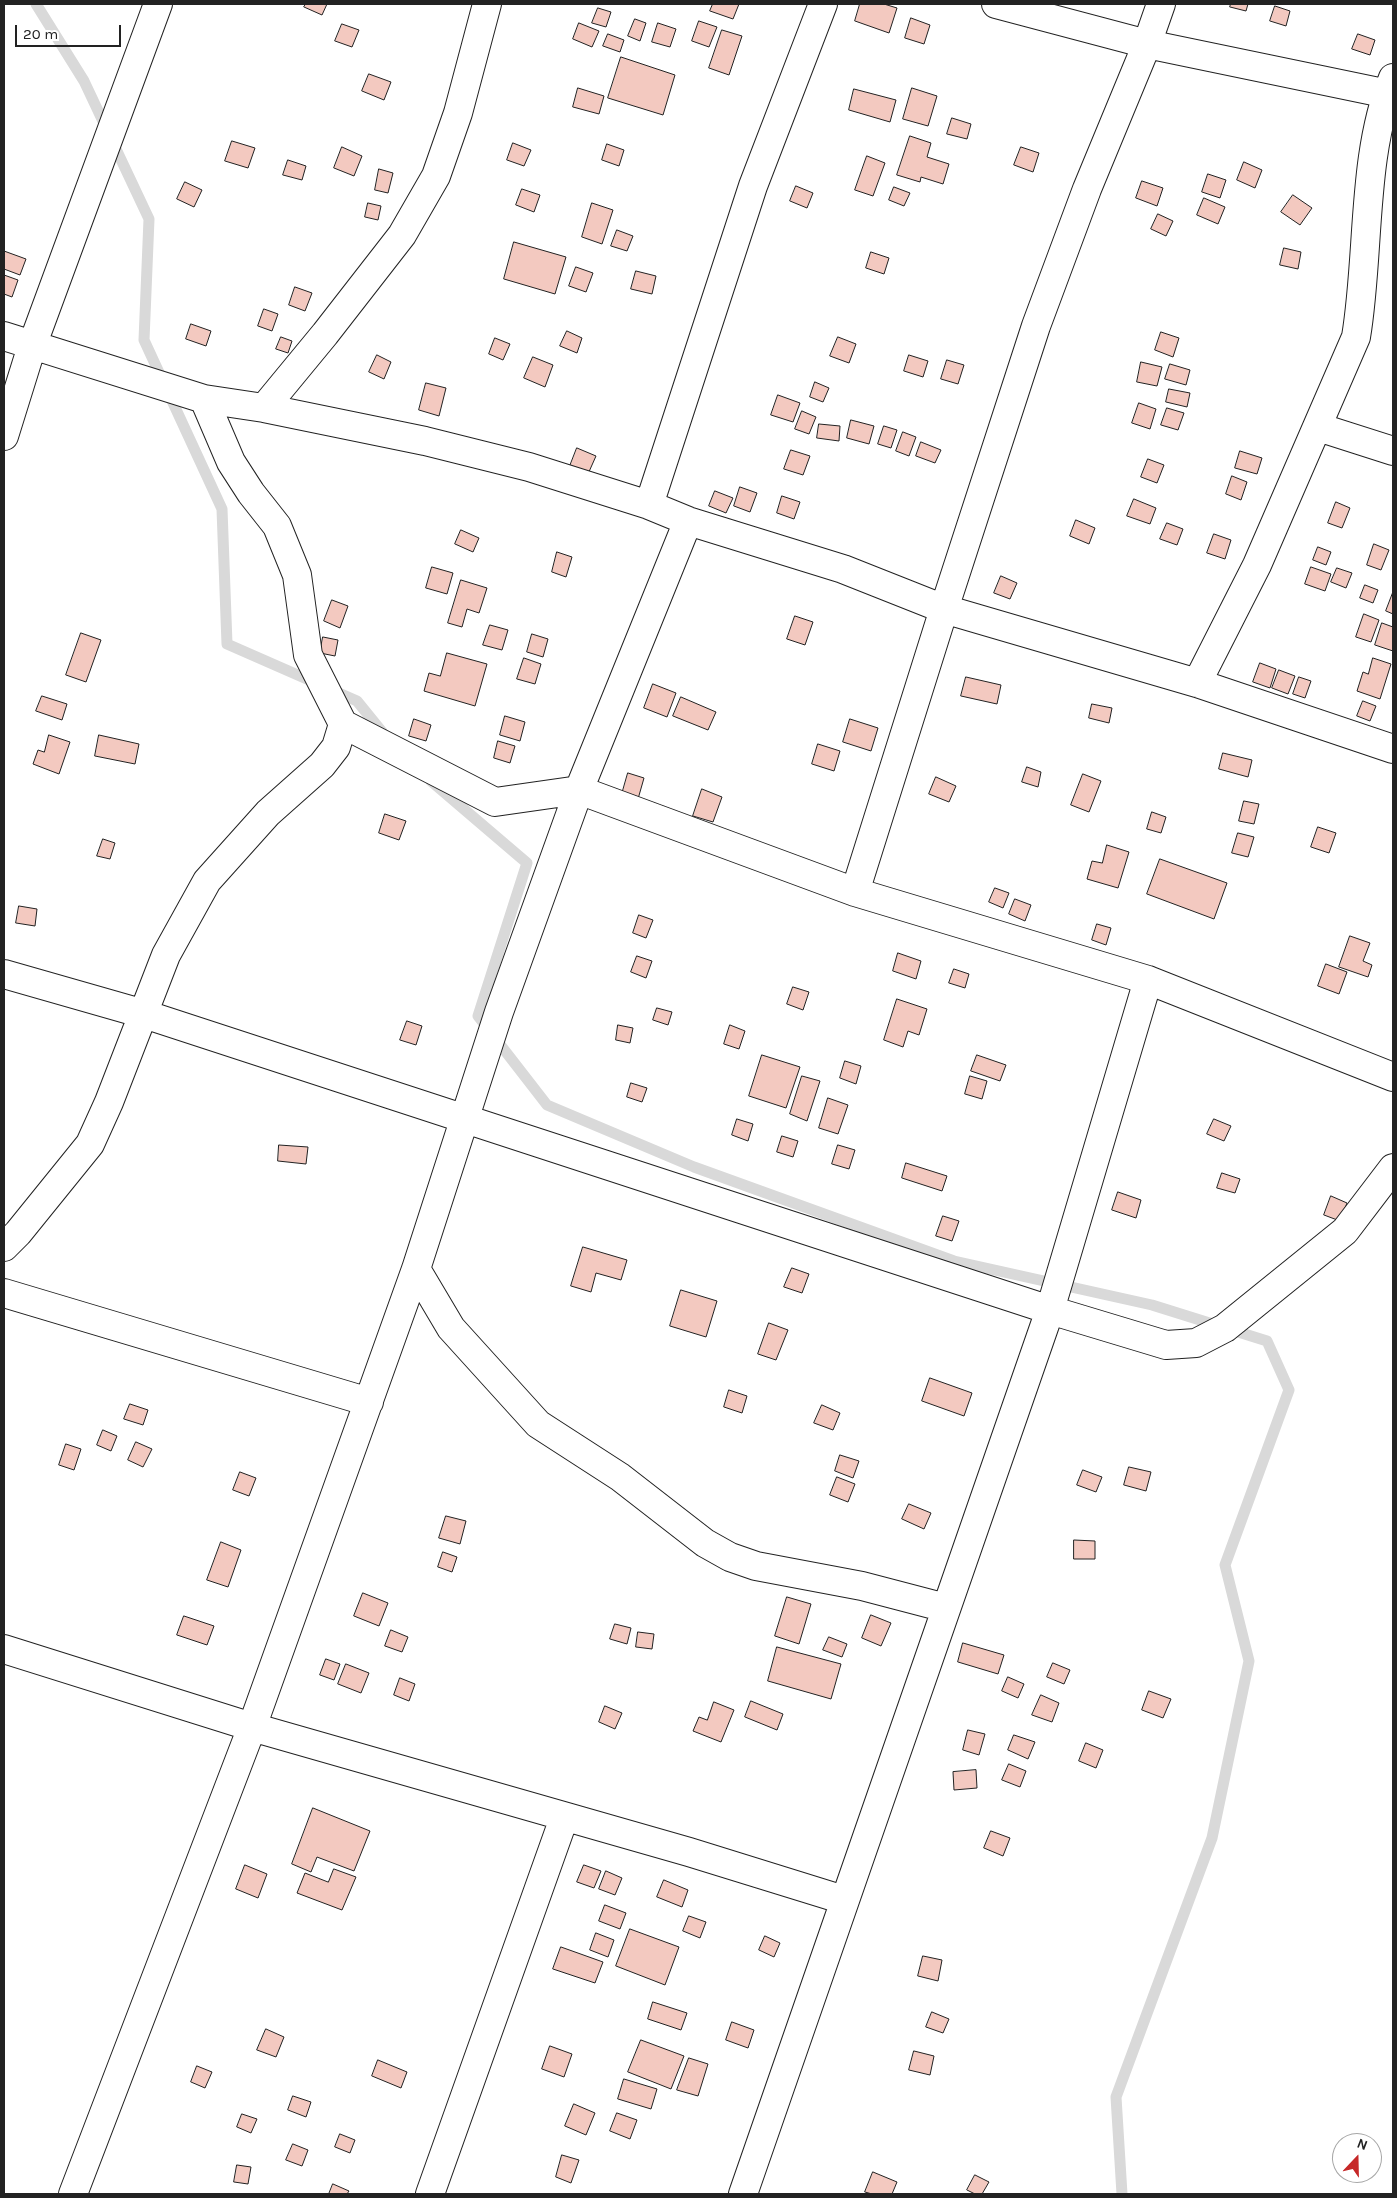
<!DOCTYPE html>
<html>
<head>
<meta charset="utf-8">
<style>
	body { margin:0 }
	#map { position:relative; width:1397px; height:2198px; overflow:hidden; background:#fff; font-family:Karla,sans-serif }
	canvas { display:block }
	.frame { position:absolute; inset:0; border:5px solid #222; pointer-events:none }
	.north { position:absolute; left:1332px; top:2133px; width:50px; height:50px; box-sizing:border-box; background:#fff; border:1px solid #a7a7a7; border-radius:50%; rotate:21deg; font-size:14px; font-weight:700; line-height:20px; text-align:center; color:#222 }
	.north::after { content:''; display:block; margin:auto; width:18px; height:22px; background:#c62828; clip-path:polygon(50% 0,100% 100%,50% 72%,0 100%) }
	.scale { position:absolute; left:15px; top:25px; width:106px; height:22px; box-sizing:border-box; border:2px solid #222; border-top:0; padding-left:6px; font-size:15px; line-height:18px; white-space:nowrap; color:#222; -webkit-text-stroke:4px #fff; paint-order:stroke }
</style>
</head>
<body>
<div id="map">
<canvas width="1397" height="2198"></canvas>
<div class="frame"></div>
<div class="north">N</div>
<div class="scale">20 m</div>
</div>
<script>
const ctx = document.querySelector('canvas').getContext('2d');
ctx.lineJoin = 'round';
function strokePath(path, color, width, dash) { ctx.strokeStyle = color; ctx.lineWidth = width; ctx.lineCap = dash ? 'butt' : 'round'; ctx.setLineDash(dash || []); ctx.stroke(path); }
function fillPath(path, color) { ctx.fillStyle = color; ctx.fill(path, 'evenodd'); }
strokePath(new Path2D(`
	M36,4l48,77 65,138 -5,121 78,169 5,135 130,57 30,37
	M431,781l96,82 -49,153 69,89 147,62 260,94 198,44 115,36 22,49 -64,175 24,96 -37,177 -96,259 6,97`), '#d9d9d9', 11);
const building = new Path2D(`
	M306,4h21l-5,11 -18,-8z
	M713,4h26l-6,15 -23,-8z
	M860,4h24l13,4 -8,25 -34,-12z
	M1231,4h17l-2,7 -16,-4z
	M1275,6l15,5 -4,15 -16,-5z
	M598,8l13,4 -5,15 -14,-4z
	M911,18l19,7 -6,19 -19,-6z
	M635,19l11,4 -6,18 -12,-5z
	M699,21l18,6 -8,20 -17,-6z
	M579,23l20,8 -7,16 -19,-8z
	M658,23l18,6 -6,18 -18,-5z
	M342,24l17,6 -7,17 -17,-6z
	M722,30l20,6 -13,39 -20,-7z
	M608,34l16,6 -4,12 -17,-6z
	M1358,34l17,6 -5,15 -18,-6z
	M621,57l54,18 -12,40 -55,-17z
	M369,74l22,8 -7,18 -22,-9z
	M578,88l26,8 -5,18 -26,-7z
	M912,88l25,8 -9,30 -25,-7z
	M854,89l42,11 -6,22 -41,-12z
	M952,118l19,6 -4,15 -20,-5z
	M910,136l21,7 -4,14 22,7 -6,20 -22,-7 -1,5 -23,-7z
	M232,141l23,7 -7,20 -23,-7z
	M513,143l18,7 -7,16 -17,-6z
	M607,144l17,6 -5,16 -17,-6z
	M342,147l20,9 -8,20 -20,-8z
	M1021,147l18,6 -6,19 -19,-7z
	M867,156l18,7 -12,33 -18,-6z
	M288,160l18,6 -4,14 -19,-5z
	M1244,162l18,8 -7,18 -18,-8z
	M379,169l14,4 -5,20 -13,-3z
	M1208,174l18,6 -6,18 -18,-6z
	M1142,181l21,7 -6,18 -21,-8z
	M185,182l17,8 -8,17 -17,-8z
	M796,186l17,7 -6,15 -17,-7z
	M894,187l16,6 -6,13 -15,-6z
	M522,189l18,6 -6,17 -18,-7z
	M1293,195l19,13 -12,17 -19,-13z
	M1204,198l21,9 -7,17 -21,-9z
	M368,203l13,3 -3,14 -13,-3z
	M592,203l21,7 -11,34 -20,-7z
	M1158,214l15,7 -7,15 -15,-7z
	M617,230l16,6 -6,15 -16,-5z
	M514,242l52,15 -11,37 -51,-15z
	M1284,248l17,4 -3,17 -18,-4z
	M4,251l22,8 -6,16 -16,-6z
	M871,252l18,6 -5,16 -18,-6z
	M576,267l17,6 -7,19 -17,-6z
	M636,271l20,5 -4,18 -21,-5z
	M4,275l14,5 -6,17 -8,-3z
	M295,287l17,6 -7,18 -16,-6z
	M264,309l14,5 -6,17 -14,-5z
	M191,324l20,7 -5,15 -20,-7z
	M567,331l15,7 -5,15 -17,-7z
	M1161,332l18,6 -6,19 -18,-7z
	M281,337l11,4 -4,12 -12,-4z
	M838,337l18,7 -7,19 -19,-7z
	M495,338l15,6 -7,16 -14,-6z
	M377,355l14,7 -7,17 -15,-7z
	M909,355l19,6 -5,16 -19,-6z
	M533,357l20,8 -8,22 -21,-9z
	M947,360l17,5 -6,19 -17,-5z
	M1141,362l21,5 -5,19 -20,-4z
	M1170,364l20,6 -4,15 -21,-6z
	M815,382l14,6 -6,14 -13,-5z
	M426,383l20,5 -7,28 -20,-6z
	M1169,389l21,4 -3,14 -21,-5z
	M778,395l22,8 -7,19 -22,-7z
	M1139,403l17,6 -6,20 -18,-6z
	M1167,408l17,5 -6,17 -17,-5z
	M802,411l14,6 -7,17 -14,-5z
	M851,420l23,6 -5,18 -22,-6z
	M819,424l21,2 -1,15 -22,-3z
	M884,426l13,4 -6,18 -13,-4z
	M903,432l13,5 -7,19 -13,-5z
	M921,442l20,8 -6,13 -19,-7z
	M577,448l19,8 -8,18 -18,-8z
	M791,450l19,6 -7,19 -19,-6z
	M1240,451l22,7 -5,16 -22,-6z
	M1148,459l16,6 -7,18 -16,-6z
	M1232,476l15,6 -6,18 -15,-6z
	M740,487l17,6 -7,19 -16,-6z
	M715,491l18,7 -7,15 -17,-7z
	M782,496l18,6 -6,17 -17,-6z
	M1134,499l22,9 -6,16 -23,-8z
	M1336,502l14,6 -8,20 -14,-5z
	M1076,520l19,8 -6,16 -19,-8z
	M1167,523l16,6 -6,16 -17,-6z
	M461,530l18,8 -6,14 -18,-8z
	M1214,534l17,6 -6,19 -18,-6z
	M1374,544l15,6 -8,20 -14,-5z
	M1318,547l13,5 -5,13 -13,-5z
	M557,552l15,5 -6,20 -14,-5z
	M432,567l21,6 -6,21 -21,-6z
	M1311,567l20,7 -6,17 -20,-7z
	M1337,568l15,5 -6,15 -15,-6z
	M1001,576l16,7 -7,16 -16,-6z
	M461,580l26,8 -8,25 -12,-4 -5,18 -14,-4z
	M1365,585l13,5 -5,13 -13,-5z
	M1393,592v22l-7,-3z
	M332,600l16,6 -8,22 -16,-7z
	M1364,614l15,6 -8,22 -15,-5z
	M795,616l18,6 -8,23 -18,-6z
	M1382,623l11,4v24l-18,-6z
	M490,625l18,5 -6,20 -19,-5z
	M81,633l20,7 -15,42 -20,-7z
	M532,634l16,5 -5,18 -16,-5z
	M323,637l15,3 -3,16 -15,-3z
	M447,653l40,11 -12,42 -51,-15 5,-18 11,3z
	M524,658l17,6 -6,20 -18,-5z
	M1373,658l18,6 -11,35 -23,-8 6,-19 5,2z
	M1260,663l16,6 -6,19 -17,-6z
	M1279,670l16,6 -7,18 -16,-6z
	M966,677l35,8 -4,19 -36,-8z
	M1299,677l12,4 -6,17 -12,-4z
	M653,684l23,9 -9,24 -23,-9z
	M42,696l25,8 -5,16 -26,-9z
	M681,697l35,15 -8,18 -35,-14z
	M1363,701l13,5 -6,15 -13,-5z
	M1092,704l20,4 -3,15 -20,-5z
	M505,716l20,6 -5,19 -20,-6z
	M414,719l17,6 -5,16 -17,-5z
	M850,719l28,9 -7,23 -28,-9z
	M49,735l21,7 -11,32 -26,-10 5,-14 6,2z
	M99,735l40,9 -4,20 -40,-8z
	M498,741l17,5 -5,17 -16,-5z
	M818,744l22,7 -6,20 -22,-7z
	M1223,753l29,7 -4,17 -29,-8z
	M1027,767l14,5 -3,15 -16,-5z
	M628,773l16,5 -6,21 -16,-5z
	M1083,774l18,7 -12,31 -18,-7z
	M936,777l20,9 -7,16 -20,-8z
	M702,789l20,8 -9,25 -20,-6z
	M1244,801l15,3 -5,20 -15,-3z
	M1152,812l14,5 -5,16 -14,-4z
	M385,814l21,7 -7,19 -20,-7z
	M1318,827l18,6 -7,20 -18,-6z
	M1238,833l16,4 -6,20 -16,-4z
	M103,839l12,4 -5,16 -13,-3z
	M1107,845l22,7 -11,36 -31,-9 5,-18 10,2z
	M1160,859l67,24 -13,36 -67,-25z
	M995,888l14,5 -6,15 -14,-6z
	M1015,899l16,6 -6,16 -16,-7z
	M19,906l18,3 -2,17 -19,-3z
	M639,915l14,5 -7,18 -13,-5z
	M1097,924l14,4 -5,17 -14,-5z
	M1350,936l20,7 -7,18 9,4 -4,12 -29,-10z
	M898,953l23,8 -5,18 -23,-8z
	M637,956l15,5 -6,17 -15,-6z
	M1326,964l21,8 -8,22 -21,-8z
	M954,969l15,5 -4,14 -16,-5z
	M793,987l16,5 -6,18 -16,-6z
	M897,999l30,10 -8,26 -11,-4 -5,16 -19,-7z
	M657,1008l15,4 -4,13 -15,-5z
	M407,1021l15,5 -6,19 -16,-5z
	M618,1025l15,3 -3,15 -14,-3z
	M730,1025l15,6 -6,18 -15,-5z
	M762,1055l38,12 -14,41 -37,-12z
	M977,1055l29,10 -6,16 -29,-10z
	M845,1061l16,5 -5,18 -16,-6z
	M802,1076l18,5 -13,40 -17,-7z
	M970,1076l17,5 -5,18 -17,-5z
	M631,1083l16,5 -5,14 -15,-5z
	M828,1098l20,7 -10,29 -19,-6z
	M737,1119l16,5 -5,17 -16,-6z
	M1214,1119l17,7 -7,15 -17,-7z
	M782,1136l16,5 -5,16 -16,-5z
	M279,1145l29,2 -2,17 -28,-3z
	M838,1145l17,5 -6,19 -17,-5z
	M906,1163l41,13 -5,15 -40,-13z
	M1222,1173l18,6 -5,14 -18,-5z
	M1118,1192l23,8 -5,18 -24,-8z
	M1331,1196l16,7 -7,18 -16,-6z
	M943,1216l16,5 -7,20 -16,-5z
	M583,1247l44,13 -6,20 -25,-7 -5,19 -20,-6z
	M792,1268l17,6 -7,19 -18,-6z
	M681,1290l36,11 -11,36 -36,-11z
	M769,1323l19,7 -12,30 -18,-6z
	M930,1378l42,15 -8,23 -42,-15z
	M729,1390l18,6 -5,17 -18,-6z
	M130,1404l18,6 -5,15 -19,-6z
	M822,1405l18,8 -7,17 -19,-7z
	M103,1430l14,6 -6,15 -14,-6z
	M136,1442l16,7 -9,18 -15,-7z
	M66,1444l15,5 -7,21 -15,-5z
	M840,1455l19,6 -6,17 -18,-7z
	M1129,1467l22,5 -5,19 -22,-6z
	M1083,1470l19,7 -6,15 -19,-7z
	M240,1472l16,6 -7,18 -16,-6z
	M837,1477l18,7 -7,18 -18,-7z
	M909,1504l22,9 -7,16 -22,-10z
	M446,1516l20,5 -6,23 -21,-6z
	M1074,1540l21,1v18h-21z
	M221,1542l20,8 -13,37 -21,-7z
	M443,1552l14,5 -5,15 -14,-5z
	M363,1593l25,10 -9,23 -25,-10z
	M787,1597l24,7 -12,40 -24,-8z
	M871,1615l20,8 -10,23 -19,-8z
	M184,1616l30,10 -7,19 -30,-10z
	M615,1624l16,4 -4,16 -17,-5z
	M391,1630l17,7 -6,15 -17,-6z
	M638,1632l16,2 -2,15 -16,-2z
	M829,1637l18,7 -5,13 -19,-7z
	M963,1643l41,12 -6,19 -40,-12z
	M777,1647l64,17 -10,35 -63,-18z
	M326,1659l14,5 -6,16 -14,-5z
	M1053,1663l17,7 -6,14 -17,-7z
	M346,1664l23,9 -8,20 -23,-9z
	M1008,1677l16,7 -6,14 -16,-7z
	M400,1678l15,6 -6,17 -15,-6z
	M1149,1691l22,8 -8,19 -21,-8z
	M1041,1695l18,8 -7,19 -20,-7z
	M751,1701l32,13 -6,16 -32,-13z
	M714,1702l20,8 -13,32 -28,-11 6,-14 8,3z
	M605,1706l17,7 -7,16 -16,-7z
	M968,1730l17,4 -6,21 -16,-5z
	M1014,1735l21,7 -7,17 -20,-9z
	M1086,1743l17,7 -7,18 -17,-7z
	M1009,1764l17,7 -6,16 -18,-7z
	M976,1770l1,18 -23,2 -1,-18z
	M313,1808l57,23 -16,40 -37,-14 -6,15 -19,-8z
	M991,1831l19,7 -7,18 -19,-8z
	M245,1865l22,9 -9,24 -22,-9z
	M584,1865l17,6 -7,17 -17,-6z
	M334,1869l22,8 -14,33 -45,-17 8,-20 23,9z
	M606,1871l16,7 -7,17 -16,-6z
	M664,1880l24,10 -6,17 -25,-10z
	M605,1905l21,8 -6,16 -21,-8z
	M689,1916l17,6 -6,16 -17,-7z
	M630,1929l49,18 -14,38 -49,-19z
	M596,1933l18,7 -6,17 -18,-7z
	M765,1936l15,7 -6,14 -15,-7z
	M561,1947l42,15 -8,21 -42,-14z
	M923,1956l19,4 -4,21 -20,-5z
	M653,2002l34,11 -6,17 -33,-11z
	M932,2012l17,7 -6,14 -17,-6z
	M732,2022l22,8 -6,18 -22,-8z
	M266,2029l18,8 -8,20 -19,-7z
	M641,2040l43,16 -13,33 -43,-17z
	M550,2046l22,8 -8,23 -22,-8z
	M914,2051l20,5 -4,19 -21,-5z
	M689,2058l19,6 -10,32 -21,-6z
	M378,2060l29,12 -6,16 -29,-12z
	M197,2066l15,6 -7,16 -14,-6z
	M624,2079l33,10 -6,20 -33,-10z
	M293,2096l18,6 -5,15 -18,-7z
	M574,2104l21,9 -9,22 -21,-9z
	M617,2113l20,7 -7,19 -20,-8z
	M242,2114l15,5 -6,14 -14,-6z
	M340,2134l15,6 -5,13 -15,-6z
	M293,2144l15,6 -6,16 -16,-6z
	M562,2155l17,5 -8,23 -15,-6z
	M237,2165l14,2 -3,17 -14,-2z
	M873,2172l24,10 -5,12h-20l-7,-2z
	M975,2175l14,7 -7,12h-7l-8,-4z
	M333,2184l16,7 -2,3h-18z`);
fillPath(building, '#f3c9c0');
strokePath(building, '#222', 1);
const street = new Path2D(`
	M996,4l151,40 246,51
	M4,336l200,63 60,9 161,33 104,26 120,38 39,16 155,48 101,40 253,74 196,66
	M204,399l27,63 20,31 26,33 20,49 11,80 35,69
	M264,408l61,-74 77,-99 34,-59 22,-63 29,-109
	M1318,427l75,24
	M4,436l28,-90 126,-342
	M649,505l104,-319 70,-182
	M1197,683l60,-118 99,-228c14,-83 5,-180 37,-259
	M855,892l89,-283 92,-283 51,-137 60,-145 14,-40
	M4,974l140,40 906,296 116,35 30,-2 29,-15 120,-97 48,-63
	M4,1247l14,-14 72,-89 19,-42 57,-147 41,-74 61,-68 54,-48 14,-18 7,-23 152,78 84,-12 276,102 293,88 245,97
	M416,1269l35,59 87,96 82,53 85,66 25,14 26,9 106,20 84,22
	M4,1293l365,109
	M4,1649l248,78 437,125 155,48
	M73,2194l179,-467 164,-458 83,-257 80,-222 109,-269
	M430,2194l134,-376
	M743,2194l307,-884 98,-330`);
strokePath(street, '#222', 30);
strokePath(street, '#fff', 28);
</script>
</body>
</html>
